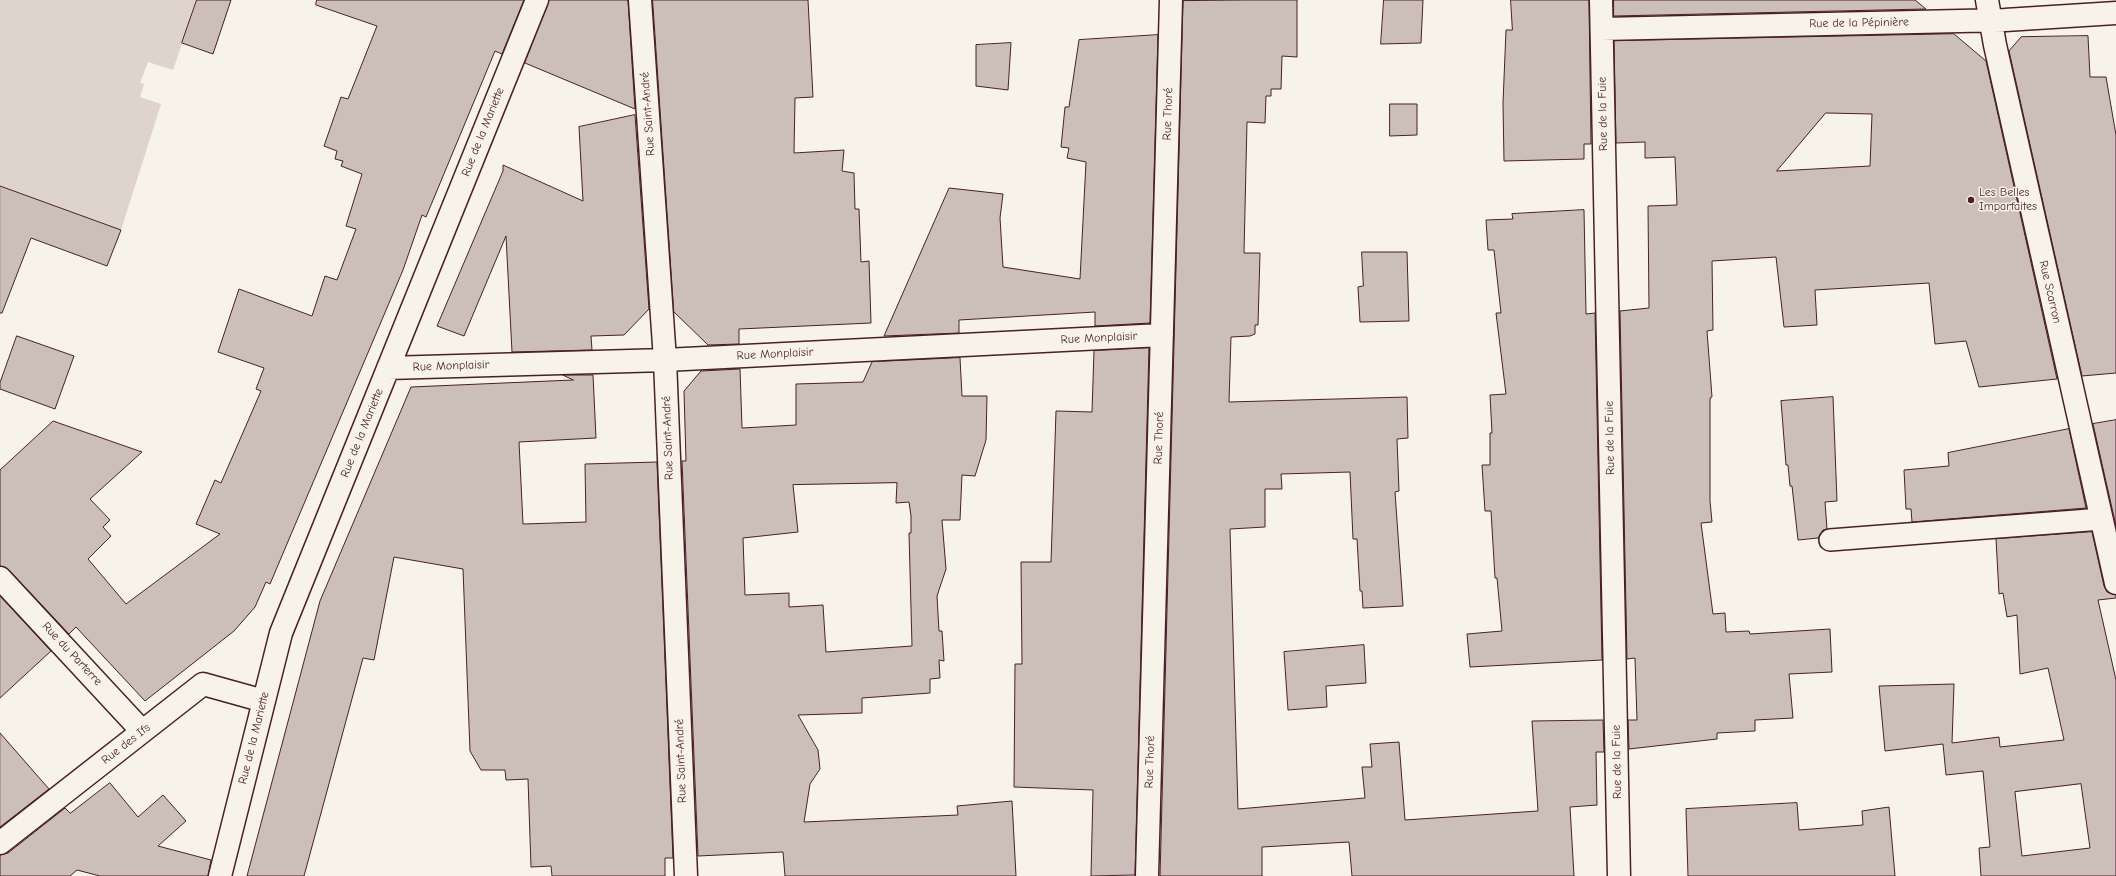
<!DOCTYPE html>
<html>
<head>
<meta charset="utf-8">
<style>
	body { margin:0 }
	canvas { display:block; background:#f7f3e8 }
</style>
</head>
<body>
<canvas width="2116" height="876"></canvas>
<script>
const ctx = document.querySelector('canvas').getContext('2d');
ctx.lineJoin = 'round';
function fillPath(path, color) { ctx.fillStyle = color; ctx.fill(path, 'evenodd'); }
function strokePath(path, color, width, dash) { ctx.strokeStyle = color; ctx.lineWidth = width; ctx.lineCap = dash ? 'butt' : 'round'; ctx.setLineDash(dash || []); ctx.stroke(path); }
function drawText(font, color, halo, rows, align = 'center') {
  ctx.font = font + ' "Comic Neue",sans-serif'; ctx.lineWidth = 3; ctx.setLineDash([]); ctx.textBaseline = 'middle'; ctx.strokeStyle = halo; ctx.fillStyle = color; for (const [text, x, y, turn = 0] of rows) {
    ctx.save(); ctx.translate(x, y); ctx.rotate((+turn || 0) * Math.PI / 180); ctx.textAlign = isNaN(turn) ? turn : align; if (halo) ctx.strokeText(text, 0, 0); ctx.fillText(text, 0, 0); ctx.restore();
  }
}
fillPath(new Path2D(`
	M0,0h197l-24,70 -25,-8 -8,21 4,1 -4,13 21,7 -40,126 -121,-44z`), '#ded4cc');
const building = new Path2D(`
	M197,0h34l-18,54 -31,-11z
	M317,0h207l-22,54 -7,-3 -69,166 -4,-2 -19,55 -133,314 -4,-2 -11,25 -21,24 -89,70 -69,-74 -7,7 -60,-64 -9,-4v-96l53,-49 89,31 -52,47 20,21 -7,7 8,9 -23,23 38,45 94,-70 -24,-10 19,-44 6,3 40,-92 -5,-2 8,-21 -46,-16 21,-63 73,27 13,-40 12,4 19,-51 -10,-3 16,-52 -21,-8 2,-5 -8,-2 2,-8 -13,-5 17,-49 7,2 29,-73 -61,-21z
	M549,0h79l7,109 -110,-46z
	M653,0h155l5,97 -18,1 -1,55 50,-3 -2,21 12,2 1,36h4l2,53 8,-1 2,62 -132,6v15l-31,1 -34,-33z
	M1247,0h50v57l-15,-1 -1,33h-10v7h-5l-1,27 -18,-1 -3,131h16l-2,72h-3v9l-5,2 -19,1 -2,65 178,-5 1,41 -11,1 2,52 -4,1 8,114 -40,2 -1,-17h-2l-3,-52h-4l-3,-67 -69,2 1,15h-17v38l-35,2 8,280 127,-11 -3,-31h10l-2,-23 29,-2 6,78 133,-9 -6,-90 71,-1 1,32h-8l1,53 -27,2 4,69h-222l-3,-34 -87,5v29h-102l23,-875z
	M1384,0h39l-2,43 -40,1z
	M1511,0h78l2,144h-7v15l-80,2 -1,-58 3,-73h6z
	M1614,0h301l11,9 -312,7z
	M1954,34l32,27 71,318 -78,8 -13,-46 -31,3 -6,-61 -114,7 2,35 -33,2 -8,-70 -64,4 1,69 -6,1 5,66 -2,1v103l2,21 -11,1 12,91 12,-1 1,19 23,-1 1,3 80,-5 2,43 -43,2 4,44 -38,2v11l-38,2v6l-88,10 -1,-29h9l-2,-62 -8,1 -7,-348 29,-3 -1,-102 29,-1 -2,-48 -30,1v-16l-29,1 -2,-102zM1826,113l46,1 -2,52 -93,5z
	M1158,35l-8,288 -55,3v-14l-136,8v13l-75,3 65,-148 54,6 -3,24 3,49 77,12 6,-117 -19,-4 2,-10 -8,-1 4,-40h4l10,-67z
	M2088,36l2,41h16l10,58v238l-34,3 -73,-325 12,-14z
	M1011,43l-3,47 -32,-4v-41z
	M1390,104h27v31l-27,1z
	M635,115l14,194 -25,26 -33,1 1,14 -80,2 -6,-116 -42,100 -27,-10 66,-155v-6l80,36 -4,-74z
	M0,186l121,44 -14,36 -76,-28 -29,75h-2z
	M1584,210l2,104 9,-1 7,347 -132,7 -3,-33 35,-3 -5,-53h-2l-4,-67h-6l-3,-46h8v-32h2l-2,-38 16,-1 -10,-81h5l-7,-63h-6l-2,-30 27,-1 -1,-5z
	M1362,252h45l2,69 -49,1 -2,-35 5,-1z
	M17,336l57,20 -19,53 -55,-20v-6z
	M1149,348l-14,527 -44,1 2,-86 -79,-3 1,-123h7l-1,-102h30l5,-151 36,1 2,-61z
	M960,358l2,38h25l-1,44 -11,36 -13,-1 -2,45h-18l4,49 -9,27 2,35h3l2,30 -5,-1 1,18 -10,1v14l-68,5v15l-64,2 20,35 2,19 -10,15 -6,38 154,-7 -1,-9 55,-5 4,75h-231l-2,-24 -85,4 -16,-395h4l-2,-70 17,-20 39,-2 2,59 54,-3v-41l67,-2 9,-20zM897,483l-1,20 13,-1 2,14v17h-2l3,113 -86,6 -3,-47 -34,2v-14l-44,2 -2,-57 55,-6 -5,-47z
	M563,375h30l3,63 -77,4 4,82 63,-2 -1,-58 72,-2 16,396h-8v18h-113l-1,-10 -20,1 -3,-88 -22,1 -1,-10h-24l-11,-19 -7,-182 -69,-12 -20,103 -11,-2 -59,218h-57l73,-275 91,-214 162,-7z
	M1833,397l4,104 -12,1 2,27 -4,1 -5,8 -20,2 -6,-54h-2l-2,-21h-2l-5,-64z
	M2116,420v106l-23,-102z
	M2069,429l17,79 -174,14 -1,-13h-5l-2,-39 45,-4 -1,-13z
	M2092,532l12,54 3,6 9,3v3l-18,2 18,80v196h-135l-2,-28 11,-1 -7,-76 -37,4 -3,-31 -58,7 -6,-65 75,-2 -2,59 47,-6 1,10 64,-7 -16,-72 -28,6 -3,-59 -10,2 -4,-24 -4,1 -3,-55zM2081,784l9,64 -68,8 -7,-64z
	M0,596l51,55 -51,47z
	M1364,645l2,38 -40,3 1,21 -39,3 -4,-58z
	M0,733l49,56 -49,38z
	M110,783l28,34 25,-22 23,26 -28,25 53,14 -3,16h-108l-23,-6 -7,6h-70v-21l8,-2 57,-45 5,5z
	M1797,803l2,27 64,-5 -1,-14 27,-4 6,69h-207l-2,-67z`);
fillPath(building, '#ccbfb9');
strokePath(building, '#4a1f2b', 1);
const service = new Path2D(`
	M1830,540l272,-21`);
const minor = new Path2D(`
	M640,0l25,360 21,516
	M1601,0l18,876
	M1987,0l8,45 121,538
	M1602,29l403,-9 111,-7
	M388,368l277,-8 497,-25
	M0,578l142,153
	M0,843l203,-159 61,17
	M220,876l61,-243 256,-633
	M1147,876l24,-876`);
strokePath(service, '#4a1f2b', 24);
strokePath(minor, '#4a1f2b', 25);
strokePath(service, '#f7f3e8', 21);
strokePath(minor, '#f7f3e8', 22);
for (const [x, y, r, color] of [
	[1971,200,4,"#4a1f2b"]
]) { const dot = new Path2D(); dot.arc(x, y, r, 0, 2 * Math.PI); ctx.fillStyle = color; ctx.fill(dot); strokePath(dot, '#f7f3e8', 1.5); }
drawText('12px', '#4a1f2b', '#f7f3e8', [
	["Rue de la Pépinière",1859,23,-1],
	["Rue Saint-André",648,114,-94],
	["Rue Thoré",1168,114,-88],
	["Rue de la Fuie",1603,114,-91],
	["Rue de la Mariette",483,132,-68],
	["Rue Scarron",2050,292,77],
	["Rue Monplaisir",1099,338,-3],
	["Rue Monplaisir",775,354,-3],
	["Rue Monplaisir",451,366,-2],
	["Rue de la Mariette",362,433,-68],
	["Rue Saint-André",668,438,-92],
	["Rue Thoré",1159,438,-88],
	["Rue de la Fuie",1610,438,-91],
	["Rue du Parterre",72,654,47],
	["Rue de la Mariette",254,738,-76],
	["Rue des Ifs",126,744,-38],
	["Rue Saint-André",681,761,-92],
	["Rue Thoré",1150,762,-88],
	["Rue de la Fuie",1617,762,-91]
]);
drawText('12px', '#4a1f2b', '#f7f3e8', [
	["Les Belles",1979,193],
	["Imparfaites",1979,207]
], 'left');
</script>
</body>
</html>
